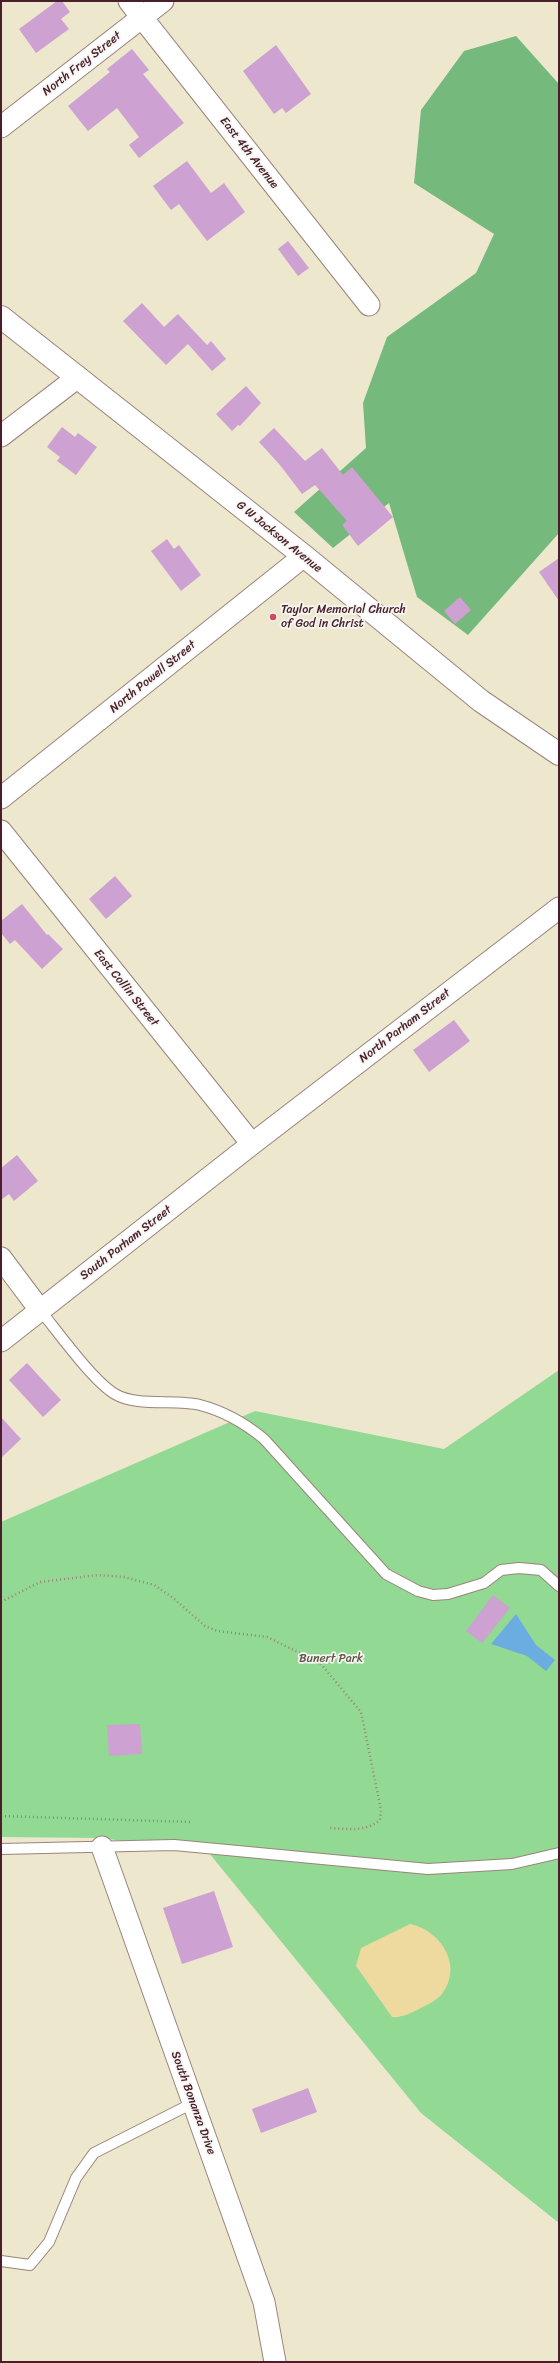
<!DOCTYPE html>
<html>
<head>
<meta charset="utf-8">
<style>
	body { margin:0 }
	#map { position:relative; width:560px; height:2363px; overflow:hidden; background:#ece7cd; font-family:Sriracha,sans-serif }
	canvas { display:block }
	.frame { position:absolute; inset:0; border:2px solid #4a1f2b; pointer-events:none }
</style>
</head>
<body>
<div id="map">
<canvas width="560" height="2363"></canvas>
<div class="frame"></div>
</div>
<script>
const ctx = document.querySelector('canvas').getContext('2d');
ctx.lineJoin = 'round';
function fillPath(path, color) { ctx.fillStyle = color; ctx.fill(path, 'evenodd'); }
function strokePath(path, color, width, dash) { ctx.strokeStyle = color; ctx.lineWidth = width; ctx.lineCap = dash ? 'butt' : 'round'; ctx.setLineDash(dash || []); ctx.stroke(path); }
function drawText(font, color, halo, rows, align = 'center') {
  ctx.font = font + ' Sriracha,sans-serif'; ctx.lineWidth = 3.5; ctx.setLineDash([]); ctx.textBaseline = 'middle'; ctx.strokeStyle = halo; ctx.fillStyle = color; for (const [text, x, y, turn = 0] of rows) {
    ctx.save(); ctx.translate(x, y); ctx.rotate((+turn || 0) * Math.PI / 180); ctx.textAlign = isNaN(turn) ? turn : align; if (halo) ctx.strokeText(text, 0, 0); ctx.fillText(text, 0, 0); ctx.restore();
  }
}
fillPath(new Path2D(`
	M559,1370v853l-138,-110 -212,-260 -107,-15 -101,-1v-315l254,-111 189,38z`), '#92d993');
fillPath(new Path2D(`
	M516,36l42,47 1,-1v451l-91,102 -51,-38 -28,-94 -56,45 -39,-36 72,-64 -3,-45 24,-66 89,-64 18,-39 -80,-51 7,-73 43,-59z`), '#75b97d');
fillPath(new Path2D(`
	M410,1924c30,6 54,41 32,70 -6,7 -15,11 -23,15 -8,4 -18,9 -27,8l-36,-51 5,-18z`), '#eeda9e');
fillPath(new Path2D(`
	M516,1614l20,31 19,15 -9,11 -19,-15 -36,-12z`), '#6bade0');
fillPath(new Path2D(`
	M57,1h5l8,11 -9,7 8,10 -33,24 -17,-24z
	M276,45l35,49 -25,19 -4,-5 -8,6 -31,-43z
	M132,49l17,21 -6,4 41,49 -45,35 -10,-13 10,-8 -22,-29 -29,23 -20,-25 42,-34 -3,-3z
	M187,161l24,32 13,-10 21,29 -38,29 -28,-37 -8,6 -18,-24z
	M288,241l21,27 -11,8 -20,-27z
	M142,303l22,24 14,-13 29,31 4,-4 15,18 -14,12 -24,-27 -22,21 -43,-44z
	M246,386l15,17 -21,23 -2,-1 -6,6 -16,-17z
	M62,427l13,10 3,-4 19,14 -21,28 -19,-14 3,-4 -13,-10z
	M274,428l31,33 17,-13 21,27 9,-8 41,50 -35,29 -16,-21 5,-4 -32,-36 -13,9 -22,-29 -21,-23z
	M167,539l7,10 5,-4 22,30 -20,16 -30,-40z
	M559,558v43l-20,-29z
	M460,597l11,13 -16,14 -11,-13z
	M115,876l17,20 -26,23 -17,-20z
	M22,904l25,31 1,-1 15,15 -21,20 -27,-29 -5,4 -9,-11v-12z
	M454,1020l16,21 -41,31 -16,-22z
	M17,1155l21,26 -24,20 -5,-7 -8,6v-32z
	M27,1363l34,37 -18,17 -34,-37z
	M1,1417l20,22 -20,19z
	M493,1595l17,13 -28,35 -16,-12z
	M140,1724l2,30 -33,2 -2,-31z
	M214,1891l19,56 -51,17 -19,-56z
	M308,2088l9,24 -56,21 -9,-24z`), '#cda1d2');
const service = new Path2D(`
	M40,1310c18,22 53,71 75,84 21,13 61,5 85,11 23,6 46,19 64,34l122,135 32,17 15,4 15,-1 36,-11 17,-13 18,-2 22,2 18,16
	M1,1849l173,-4 254,24 84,-5 47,-11
	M1,2261l29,4 19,-23 27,-64 18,-25 99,-50`);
const minor = new Path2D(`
	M129,1l240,304
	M1,127l162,-126
	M1,436l77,-59
	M1,798l303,-242
	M1,831l251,313
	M1,1258l39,52
	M1,1341l251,-197 307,-236
	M102,1847l162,455 11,60`);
const tertiary = new Path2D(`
	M1,317l303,239 177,145 78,53`);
strokePath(service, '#9b837c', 12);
strokePath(minor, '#9b837c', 23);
strokePath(tertiary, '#9b837c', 24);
strokePath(new Path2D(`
	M1,1602l39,-20 58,-7 26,2 30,8 18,12 33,29 12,5 50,6 53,26 41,49 20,98 -1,10c-15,12 -32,9 -50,8
	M1,1816l190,6`), '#9b837c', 2.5, [1, 3]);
strokePath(service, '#fff', 10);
strokePath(minor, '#fff', 21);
strokePath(tertiary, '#fff', 22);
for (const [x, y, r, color] of [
	[273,617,4,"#d1495b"]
]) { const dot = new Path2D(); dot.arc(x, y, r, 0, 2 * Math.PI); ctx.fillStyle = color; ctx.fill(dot); strokePath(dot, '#f6f6f2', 1.5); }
drawText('12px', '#4a1f2b', '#f6f6f2', [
	["North Frey Street",82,64,-38],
	["East 4th Avenue",249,153,52],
	["G W Jackson Avenue",279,537,39],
	["North Powell Street",153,677,-39],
	["East Collin Street",126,988,51],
	["North Parham Street",405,1026,-38],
	["South Parham Street",126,1243,-38],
	["South Bonanza Drive",193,2103,70]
]);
drawText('12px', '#4a1f2b', '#f6f6f2', [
	["Taylor Memorial Church",281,610],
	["of God in Christ",281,624]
], 'left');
drawText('12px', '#60574a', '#f6f6f2', [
	["Bunert Park",331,1659]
]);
</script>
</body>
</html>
